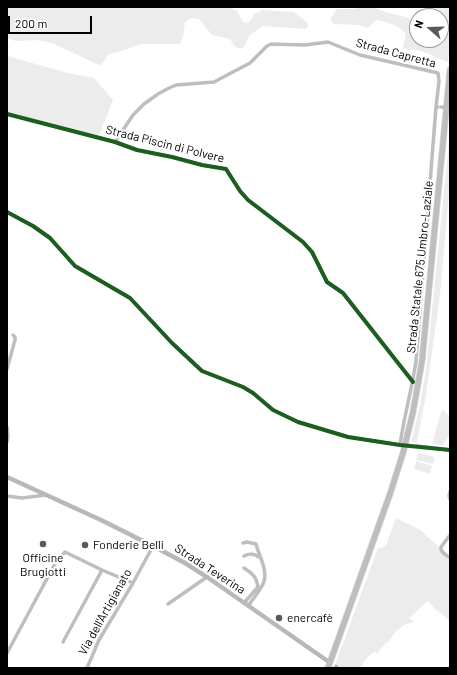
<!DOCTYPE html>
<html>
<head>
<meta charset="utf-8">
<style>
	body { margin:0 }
	#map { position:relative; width:457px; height:675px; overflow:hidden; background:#fff; font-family:Barlow,sans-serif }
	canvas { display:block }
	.frame { position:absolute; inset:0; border:8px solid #000; pointer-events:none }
	.north { position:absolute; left:409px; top:8px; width:40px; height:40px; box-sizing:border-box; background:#fff; border:1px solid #999; border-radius:50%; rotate:290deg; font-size:11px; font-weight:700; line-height:16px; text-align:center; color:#000 }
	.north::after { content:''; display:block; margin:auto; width:14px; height:18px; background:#595959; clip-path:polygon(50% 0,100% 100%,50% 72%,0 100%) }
	.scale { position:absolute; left:8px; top:16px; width:84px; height:18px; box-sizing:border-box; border:2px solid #000; border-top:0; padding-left:5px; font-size:12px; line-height:14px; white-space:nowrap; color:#000; -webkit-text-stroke:3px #fff; paint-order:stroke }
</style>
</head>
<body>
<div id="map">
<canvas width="457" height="675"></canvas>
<div class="frame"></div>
<div class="north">N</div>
<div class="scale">200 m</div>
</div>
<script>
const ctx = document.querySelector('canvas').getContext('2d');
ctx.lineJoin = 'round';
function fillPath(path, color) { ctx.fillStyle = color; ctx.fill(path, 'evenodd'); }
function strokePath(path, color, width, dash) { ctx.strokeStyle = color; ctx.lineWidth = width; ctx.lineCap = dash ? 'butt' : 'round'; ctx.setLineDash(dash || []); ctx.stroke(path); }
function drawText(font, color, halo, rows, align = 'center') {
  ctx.font = font + ' Barlow,sans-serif'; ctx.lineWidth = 4; ctx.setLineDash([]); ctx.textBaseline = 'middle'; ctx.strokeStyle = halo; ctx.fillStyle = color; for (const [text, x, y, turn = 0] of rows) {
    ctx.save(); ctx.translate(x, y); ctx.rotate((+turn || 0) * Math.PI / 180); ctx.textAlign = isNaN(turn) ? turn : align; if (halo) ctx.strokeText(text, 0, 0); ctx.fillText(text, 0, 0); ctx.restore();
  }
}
fillPath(new Path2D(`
	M7,7h220l10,4 6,11 4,1 4,-3 3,-6 8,-4 31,2 14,10 1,5 -3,2 -43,-3 -13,10 -4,9 -4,4 -6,-2 -5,-8 -18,-4 -13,-16 -8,-1 -6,4 -2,15 -3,7h-38l-34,11 -6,9 -3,1 -47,-22 -16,-3 -20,1 -9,-3z
	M367,7c9,0 13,3 22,6 5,2 11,2 16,4 4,1 8,4 12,5v18h24v-24h-9l4,-3 -2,-6h16v35l-2,20c-9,-3 -18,-8 -27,-11 -7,-2 -11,1 -18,-4l3,-13c-6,-9 -20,-12 -30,-14l-8,8 -9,-3 -25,-1 -4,-4 7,-11h16z
	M7,56l61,17 26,5 19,22 -14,35h-6l-86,-23z
	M450,132v51l-10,112 -14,100 -9,48 -6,-1 8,-33 7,-39z
	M442,409l8,8v17l-7,11 -11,-1z
	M418,453l17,4 -2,7 -17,-4z
	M416,461l16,5 -2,8 -16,-5z
	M396,518l23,11 19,17 3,7 9,8v59h-1l-14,-11 -7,-8 -19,17 5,4 -10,3 -8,6 -7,10 -7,6 -4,6 -3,-1c-7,3 -11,10 -15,16h-20l-5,-3 43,-117h5l3,-3z`), '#ececec');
strokePath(new Path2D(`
	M404,445l13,1`), '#d9d9d9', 3.5, [3.5, 2]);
const trunk = new Path2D(`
	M328,668l62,-174 13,-41 10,-41 9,-51 28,-291`);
strokePath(trunk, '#dbdbdb', 7);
strokePath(new Path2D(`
	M7,114l108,28 22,8 35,7 30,8 24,4 14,22 8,9 55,42 9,10 15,30 16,11 70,89
	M115,142l18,-27 11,-11 14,-10 11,-6 7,-3 38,-3 36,-19 17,-17 4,-2 34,1 23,-3 32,13 78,18 1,8 -3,26h2
	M7,212l26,14 17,12 25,28 55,32 42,45 30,28 41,16 10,6 20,17 25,12 50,15 52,8c4,-29 12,-56 16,-84l20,-254
	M7,369l8,-29v-3l-2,-2
	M7,427l1,9 -1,6
	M417,446l33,4
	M450,492l-1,4 1,3
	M7,496l15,2 23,-3
	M450,535l-9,12c-1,5 5,8 9,11
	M243,543l4,-1 9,2c3,12 13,28 7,40 -4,8 -10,15 -15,22
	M244,556c5,-3 11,-2 15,1
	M244,603l14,-16c-2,-11 -5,-13 -14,-19
	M168,604l39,-27
	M63,642l39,-72
	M7,653l49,-91 9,-10 37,18 31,13
	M87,668l12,-28 34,-57 20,-37`), '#bebebe', 3.5);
strokePath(new Path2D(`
	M7,477l94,43 52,26 32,17 22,14 122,85
	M336,667l1,1`), '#b8b8b8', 4.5);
strokePath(trunk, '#bebebe', 5.5);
strokePath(new Path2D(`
	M441,107l9,1`), '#bebebe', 3.5);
strokePath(new Path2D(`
	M7,114l108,28 22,8 35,7 30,8 24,4 14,22 8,9 55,42 9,10 15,30 16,11 70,89
	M7,212l26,14 17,12 25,28 55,32 42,45 30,28 41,16 10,6 20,17 25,12 50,15 52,8 50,5`), '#1b5e20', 4);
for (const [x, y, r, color] of [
	[43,544,4,"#595959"],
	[85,545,4,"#595959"],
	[279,618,4,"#595959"]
]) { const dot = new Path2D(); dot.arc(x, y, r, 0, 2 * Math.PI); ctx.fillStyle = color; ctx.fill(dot); strokePath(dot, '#fff', 1.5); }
drawText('12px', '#000', '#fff', [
	["Strada Capretta",396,53,15],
	["Strada Piscin di Polvere",165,144,14],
	["Strada Statale 675 Umbro-Laziale",420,267,-84],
	["Strada Teverina",210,569,33],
	["Via dell'Artigianato",105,612,-61]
]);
drawText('12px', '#000', '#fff', [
	["Fonderie Belli",93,545],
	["Officine",43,558,"center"],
	["Brugiotti",43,572,"center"],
	["enercafè",287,618]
], 'left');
</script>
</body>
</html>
